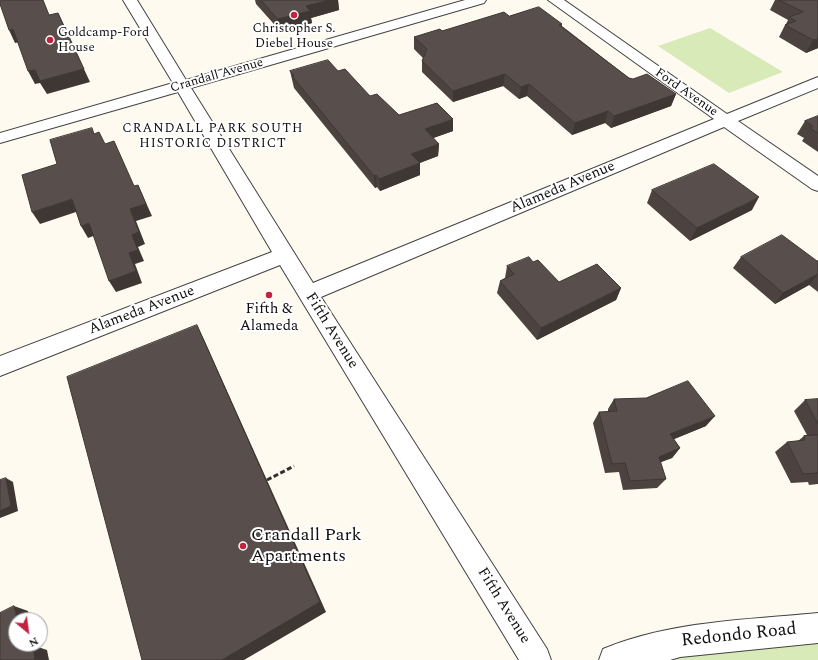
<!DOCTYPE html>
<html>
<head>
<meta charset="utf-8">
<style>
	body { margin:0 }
	#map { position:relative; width:818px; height:660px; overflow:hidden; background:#fffaf0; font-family:Spectral,serif }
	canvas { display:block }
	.north { position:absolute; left:8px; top:612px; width:40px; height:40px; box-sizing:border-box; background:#fff; border:1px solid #9f9f9f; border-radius:50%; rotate:151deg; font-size:11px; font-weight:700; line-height:16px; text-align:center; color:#0f0f0f }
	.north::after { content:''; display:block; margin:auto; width:14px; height:18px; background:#c2243f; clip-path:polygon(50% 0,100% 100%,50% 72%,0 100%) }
</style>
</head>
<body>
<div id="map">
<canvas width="818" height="660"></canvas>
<div class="north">N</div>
</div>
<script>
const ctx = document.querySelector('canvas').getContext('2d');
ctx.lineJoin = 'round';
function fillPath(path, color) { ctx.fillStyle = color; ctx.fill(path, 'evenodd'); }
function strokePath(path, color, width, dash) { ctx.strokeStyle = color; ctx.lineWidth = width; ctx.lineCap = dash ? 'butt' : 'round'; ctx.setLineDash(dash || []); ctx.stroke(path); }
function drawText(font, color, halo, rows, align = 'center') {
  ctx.font = font + ' Spectral,serif'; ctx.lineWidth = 4; ctx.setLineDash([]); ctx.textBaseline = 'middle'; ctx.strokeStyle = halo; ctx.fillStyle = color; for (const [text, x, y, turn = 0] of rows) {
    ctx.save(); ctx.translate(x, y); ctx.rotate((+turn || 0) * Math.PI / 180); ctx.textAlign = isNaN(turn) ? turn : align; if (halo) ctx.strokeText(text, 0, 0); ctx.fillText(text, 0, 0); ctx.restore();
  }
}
fillPath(new Path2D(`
	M710,28l73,44 -54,21 -71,-47z
	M818,628v32h-204z`), '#d9eab9');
const minor = new Path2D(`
	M123,0h14l49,80 279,-80h21l-2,3 -293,85 122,195 401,-164 -166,-119h16l163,114 91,-37v11l-80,33 80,55v15l-6,-2 -88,-62 -403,170 226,352 4,11h-32l-239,-395 -280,111v-20l272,-104 -94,-160 -178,51v-10l173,-50z
	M818,613v30l-138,14 -10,3h-71l4,-11c67,-28 143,-29 215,-36z`);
strokePath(minor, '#424242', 2);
strokePath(new Path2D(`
	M267,480l27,-14`), '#313131', 3, [5, 2.5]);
fillPath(minor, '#fff');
fillPath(new Path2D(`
	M255,0h83l1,10 -28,8 1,5 -31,9 -25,-28z
	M775,0h43v48l-12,5 -27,-16 6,-12 1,-1 2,-4 -18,-10z
	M509,16l53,8v2l67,52 47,16 -5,12 -60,22 -6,-5 -33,12 -45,-39 -8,3 -16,-13 -50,16 -31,-30v-11l1,-3 -9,-9v-12z
	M290,71h48l32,25 29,19 54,16 -20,7 6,6 -1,12 -18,7v12l-40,16 -3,-4 -2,1 -81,-100z
	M818,116v36l-16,-11 2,-3 -7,-4 8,-13z
	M652,190l100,20 -62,31 -43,-38z
	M741,257l77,4v31l-9,-7 -34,19 -42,-36z
	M507,266l52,16 62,6 -5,12 -79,40 -40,-47 3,-12 5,-3z
	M614,399l92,27 -32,13 6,9 -8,10 -12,4 6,17 -9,9 -34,2 -4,-18 -14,1 -12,-50 6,-11h9v-3z
	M818,399v85l-9,1 -1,-3 -17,1 -16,-31 12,-10 11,-1 6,-5 3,-1 -13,-24 11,-11z`), '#4c4340');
fillPath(new Path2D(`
	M330,0h8l1,10 -28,8 1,5 -31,9 -3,-13 28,-13z
	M58,13l32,69 -43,12 -7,-11 -5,1 -7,-13z
	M13,29l7,13 -5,1 -6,-13z
	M818,39v9l-12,5 7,-13z
	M505,74l-2,12 -50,16v-11z
	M529,84l-2,12 -8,3 2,-12z
	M676,94l-5,12 -60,22 3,-12z
	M608,111l-3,12 -33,12 3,-12z
	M453,119v12l-28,10v-12z
	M439,144l-1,12 -27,10v-12z
	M420,163v12l-40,16 -1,-12z
	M376,175l1,12 -2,1 -1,-12z
	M138,185l14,31 -16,5 9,23 -7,3 6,14 -9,3 7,19 -26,9 -7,-11 20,-28 3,-18 -2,-26z
	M759,197l-7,13 -62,31 7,-13z
	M72,199l7,12 -39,13 -8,-12z
	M89,223l7,12 -8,3 -7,-12z
	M818,274l-9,11 -34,19 8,-11z
	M621,288l-5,12 -79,40 4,-12z
	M197,325l9,19 120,268 -82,48h-22z
	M715,416l-9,10 -44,18 8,-10z
	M680,448l-8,10 -21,8 8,-9z
	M6,478l7,4 5,29 -18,7v-7z
	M14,606l14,5 2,9h-13z
	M21,644h14v2l12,4 2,10h-14l-13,-9z`), '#3e3734');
const building = new Path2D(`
	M0,0h43l6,15 9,-2 26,56 -44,12 -5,-11 -7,1 -15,-42 -4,1 -9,-26z
	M261,0h69l-24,6 4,5 -32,8z
	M779,0h39v39l-5,1 -28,-15 11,-4 -7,-4 14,-5z
	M539,7l23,17 -3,1 70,53 4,1 14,-5 29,20 -62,22 -6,-5 -33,12 -46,-39 -8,3 -16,-13 -52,17 -31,-30 5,-12 -13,-12 26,-8 2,2 62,-19 5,4z
	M328,60l10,11 7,-2 25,27 7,-2 22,21 38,-12 16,16 -28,10 14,15 -28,10 9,9 -41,16 -3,-4 -2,1 -82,-100h2l-4,-5z
	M818,116v17l-8,-5 3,-2 -8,-5z
	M92,128l2,6 5,-2 6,12 9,-3 20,45 4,-1 8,19 -16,5 9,23 -7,3 6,15 -9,3 7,18 -27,10 -20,-58 -8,3 -9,-27 -40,13 -10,-37 35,-11 -7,-24z
	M714,164l45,33 -62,31 -45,-38z
	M782,235l35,26h1v13l-35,19 -42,-36z
	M529,257l4,5 5,-2 21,22 38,-18 24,24 -80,40 -41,-47 14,-7 -7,-8z
	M197,325l123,277 -98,58h-80l-75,-283z
	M688,381l27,35 -45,18 10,14 -21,9 7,22 -36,2 -5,-18 -13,1 -13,-52 18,-1 -3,-12 32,-1z
	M818,399v25l-13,-24z
	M818,435v38l-15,1 -16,-32 18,-2 -1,-4z
	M6,478l5,28 -11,5v-31z
	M14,606l3,14h-1v24h5l1,7 11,-6 2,15h-35v-47z`);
fillPath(building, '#584e4b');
strokePath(building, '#3e3734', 1);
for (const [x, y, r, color] of [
	[294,15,4,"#c2243f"],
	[50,40,4,"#c2243f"],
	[269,295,4,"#c2243f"],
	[243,546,4,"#c2243f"]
]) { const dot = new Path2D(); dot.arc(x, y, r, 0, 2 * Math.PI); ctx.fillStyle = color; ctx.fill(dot); strokePath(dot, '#fff', 1.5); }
drawText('13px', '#0f0f0f', '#fff', [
	["Christopher S.",294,29],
	["Diebel House",294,44],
	["Goldcamp-Ford",58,33,"left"],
	["House",58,48,"left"]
]);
drawText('13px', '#0f0f0f', '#fff', [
	["Crandall Avenue",217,76,-16],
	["Ford Avenue",686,93,35]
]);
ctx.letterSpacing = '1px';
drawText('13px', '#0f0f0f', '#fff', [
	["CRANDALL PARK SOUTH",213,129],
	["HISTORIC DISTRICT",213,144]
]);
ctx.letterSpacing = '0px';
drawText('15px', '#0f0f0f', '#fff', [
	["Alameda Avenue",563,188,-23],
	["Alameda Avenue",142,311,-21],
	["Fifth Avenue",331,331,58],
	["Fifth Avenue",503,606,58]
]);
drawText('15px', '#0f0f0f', '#fff', [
	["Fifth &",269,310],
	["Alameda",269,327]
]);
drawText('18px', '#0f0f0f', '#fff', [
	["Crandall Park",251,536],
	["Apartments",251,557]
], 'left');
drawText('18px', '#0f0f0f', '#fff', [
	["Redondo Road",739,636,-6]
]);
</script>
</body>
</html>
